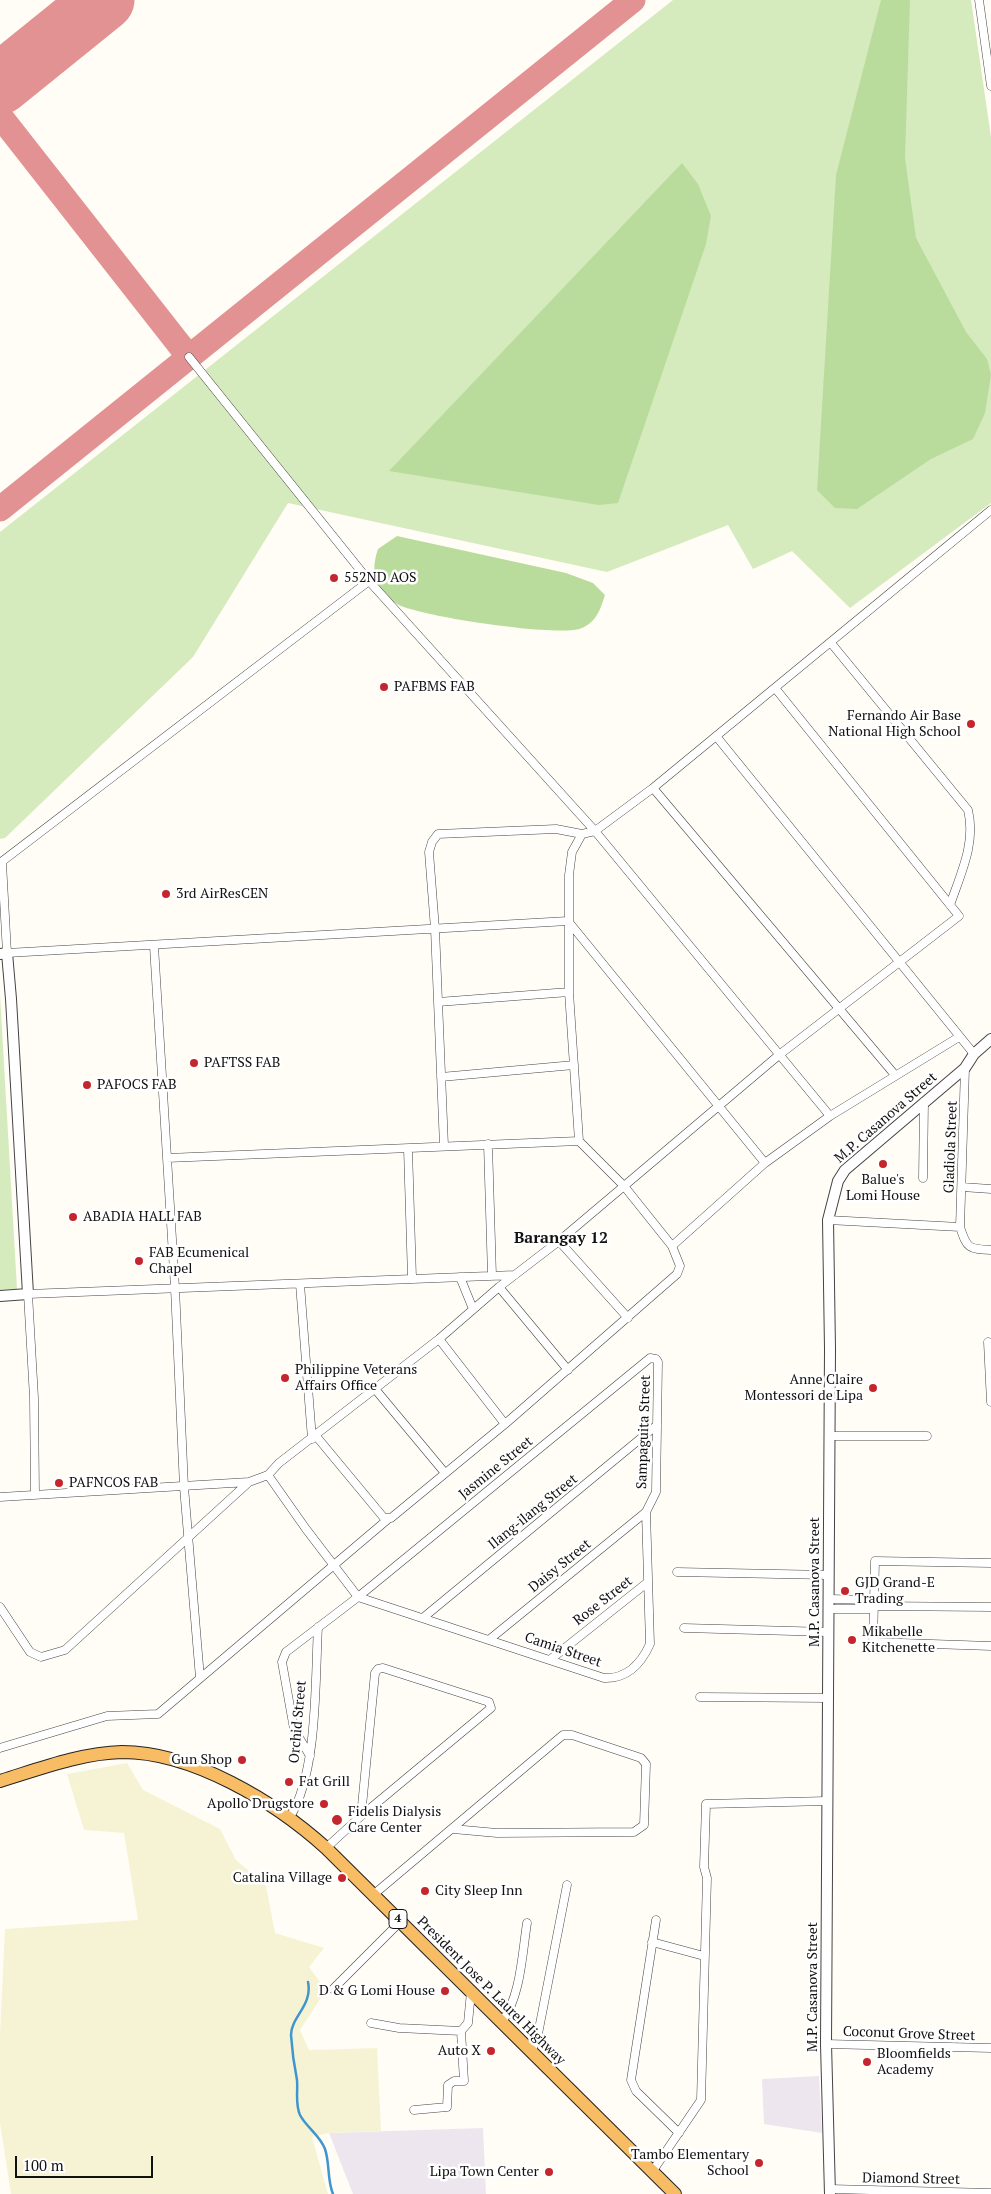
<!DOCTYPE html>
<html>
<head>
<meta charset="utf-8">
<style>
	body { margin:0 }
	#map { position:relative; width:991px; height:2194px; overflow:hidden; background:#fffdf5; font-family:"PT Serif",serif }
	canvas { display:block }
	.scale { position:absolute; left:15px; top:2156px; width:138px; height:22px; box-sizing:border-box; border:2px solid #111; border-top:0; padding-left:6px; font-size:15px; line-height:18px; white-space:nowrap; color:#111; -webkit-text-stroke:4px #fff; paint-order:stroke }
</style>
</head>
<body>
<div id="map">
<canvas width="991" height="2194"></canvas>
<div class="scale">100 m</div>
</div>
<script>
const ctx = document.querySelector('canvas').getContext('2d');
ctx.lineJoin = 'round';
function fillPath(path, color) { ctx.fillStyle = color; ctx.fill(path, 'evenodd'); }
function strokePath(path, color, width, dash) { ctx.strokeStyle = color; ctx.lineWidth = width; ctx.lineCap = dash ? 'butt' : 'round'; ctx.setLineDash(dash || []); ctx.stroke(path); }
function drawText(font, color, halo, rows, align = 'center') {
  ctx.font = font + ' "PT Serif",serif'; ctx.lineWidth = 5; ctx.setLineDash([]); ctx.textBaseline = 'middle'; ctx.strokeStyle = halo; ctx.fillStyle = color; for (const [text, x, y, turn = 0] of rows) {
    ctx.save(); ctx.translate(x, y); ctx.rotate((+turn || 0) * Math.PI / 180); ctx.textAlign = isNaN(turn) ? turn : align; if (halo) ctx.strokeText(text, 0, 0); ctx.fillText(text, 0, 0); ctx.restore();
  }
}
fillPath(new Path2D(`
	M819,2076l3,57 -58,-9 -2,-45z
	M483,2128l3,66h-133l-24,-61z`), '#eee6ef');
fillPath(new Path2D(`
	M127,1763l16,27 77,39 16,31 30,26 9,47 49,15 -15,19 17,23 -26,40 9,20 68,-2 4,83 -52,2 -17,4 16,57h-317l-11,-71v-91l5,-103 133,-9 -14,-87 -40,-3 -17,-56z`), '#f6f3d4');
fillPath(new Path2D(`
	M673,0h298l20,137v366l-141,105 -58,-57 -39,18 -25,-44 -121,47 -319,-69 -95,154 -188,181 -5,1v-307z
	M0,995l17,294 -17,1z`), '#d5ebbd');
fillPath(new Path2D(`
	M881,0h29l-5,158 11,80 50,94 21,27 4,16 -6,38 -12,26 -42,20 -74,50 -22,-1 -18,-18 19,-315z
	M682,163l16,21 13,32 -5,28 -88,259 -19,2 -210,-34z
	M397,536l169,37 27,10 12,12c-5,15 -8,26 -23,33 -21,10 -165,-12 -185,-24 -22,-14 -27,-32 -19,-55z`), '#b9dc9c');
strokePath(new Path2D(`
	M308,1982c5,23 -17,35 -17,53 1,15 3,30 6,45 1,12 -2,24 3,35 6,12 20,20 25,34 5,15 2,31 8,45`), '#3f96cf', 2.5);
strokePath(new Path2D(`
	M0,116l189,241
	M0,509l633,-509`), '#e29292', 25);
strokePath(new Path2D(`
	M0,84l104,-84`), '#e29292', 61);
const minor = new Path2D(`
	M979,0l12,86
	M189,357l180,224 226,250 235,285
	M831,643l137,167c8,33 -7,63 -18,95
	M716,736l258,318
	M653,788l242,287
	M0,863l369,-282
	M2,863l5,90 561,-32 197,242
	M154,946l21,342 9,199 16,191
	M438,1002l131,-10
	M965,1068l-5,159c7,22 9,22 31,23
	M441,1077l133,-12
	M579,1141l-10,-149v-117l3,-23 10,-18 13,-3 58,-43 338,-278
	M488,1144l4,132
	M444,1146l-9,-217 -6,-77 3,-10 6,-8 118,-5 26,5
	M408,1149l4,129
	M167,1158l412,-17 45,45 48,60 8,20 -3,8 -172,150 -114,94h-7l-68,-82
	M923,1178l1,-76
	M962,1187l29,2
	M828,1220l132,7
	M559,1241l69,77
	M672,1246l93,-83 65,-47 129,-79
	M460,1277l13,32
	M300,1284l12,155
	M499,1287l69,83
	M439,1339l66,85
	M988,1342l3,60
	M375,1389l70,84
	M829,1436h98
	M268,1475l38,54 52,68
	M35,1494l-1,-96 -6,-104 487,-19
	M0,1497l249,-15 19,-7 11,-12 160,-124 60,-52 60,-46 220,-186 180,-139 -184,-228
	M991,1563l-116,-2 -2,81 118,4
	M677,1572l152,3
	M358,1597l246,81c23,1 37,-14 46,-34l-4,-132
	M829,1599l43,1
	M872,1606l119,1
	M0,1607l30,45 11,5 24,-7 184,-168
	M829,1609h43
	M424,1617l233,-192
	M684,1628l145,4
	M551,1659l97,-77
	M700,1697l128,1
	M0,1748l107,-32 51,-2 229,-194
	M310,1756l-16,-27 -12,-67 4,-10 72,-55 292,-239 6,1 2,3 -2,130 -10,20 -156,127
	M290,1817c28,-45 25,-137 28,-190
	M326,1848l35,-32 130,-108 -2,-6 -106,-34 -5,1 -3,4 -14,143
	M373,1895l190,-160h9l69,23 5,6 -2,61 -10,7 -137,1 -44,-4
	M656,1920l-25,160 5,11 43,42
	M652,1942l52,14
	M333,1989l68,-68
	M502,2022c19,-27 20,-67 25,-99
	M371,2023l28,5 62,3 7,-8 3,-31
	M826,2044l165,4
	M532,2051l6,-17 29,-149
	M414,2110l33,-3 1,-22 6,-4h10l-3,-50
	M652,2172l49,-72 6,-222 -3,-11 2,-63 121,-3
	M830,2189l161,4`);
const tertiary = new Path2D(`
	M0,954l7,-1 4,46 17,295 -28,2
	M830,2194l-4,-150 4,-695 -2,-129 10,-39 7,-11 120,-102 9,-14 17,-15`);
const trunk = new Path2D(`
	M0,1781c39,-12 81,-28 122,-29 71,0 153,50 204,96l349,346`);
strokePath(minor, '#444', 9);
strokePath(tertiary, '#444', 12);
strokePath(trunk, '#222', 14);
strokePath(minor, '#fff', 8);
strokePath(tertiary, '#fff', 10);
strokePath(trunk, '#f7bc64', 12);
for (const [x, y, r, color] of [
	[334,578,5,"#c4262e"],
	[384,687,5,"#c4262e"],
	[971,724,5,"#c4262e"],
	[166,894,5,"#c4262e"],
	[194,1063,5,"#c4262e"],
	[87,1085,5,"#c4262e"],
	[883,1164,5,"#c4262e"],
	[73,1217,5,"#c4262e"],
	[139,1261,5,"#c4262e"],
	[285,1378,5,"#c4262e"],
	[873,1388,5,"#c4262e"],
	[59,1483,5,"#c4262e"],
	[845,1591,5,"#c4262e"],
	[852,1640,5,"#c4262e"],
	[242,1760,5,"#c4262e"],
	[289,1782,5,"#c4262e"],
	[324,1804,5,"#c4262e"],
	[337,1820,6,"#c4262e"],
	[342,1878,5,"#c4262e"],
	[425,1891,5,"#c4262e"],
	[445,1991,5,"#c4262e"],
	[491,2051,5,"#c4262e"],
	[867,2062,5,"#c4262e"],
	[759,2163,5,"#c4262e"],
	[549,2172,5,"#c4262e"]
]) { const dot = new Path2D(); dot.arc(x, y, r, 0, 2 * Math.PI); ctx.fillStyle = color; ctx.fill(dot); strokePath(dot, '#fff', 2); }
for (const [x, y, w] of [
	[398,1919,18]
]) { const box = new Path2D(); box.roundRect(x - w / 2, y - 9.5, w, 19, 4); ctx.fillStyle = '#fff'; ctx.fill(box); strokePath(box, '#111', 1); }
drawText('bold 12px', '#111', null, [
	["4",398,1919]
]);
drawText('14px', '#111', '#fff', [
	["552ND AOS",344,578],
	["PAFBMS FAB",394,687],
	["Fernando Air Base",961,716,"right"],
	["National High School",961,732,"right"],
	["3rd AirResCEN",176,894],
	["PAFTSS FAB",204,1063],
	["PAFOCS FAB",97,1085],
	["Balue's",883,1180,"center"],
	["Lomi House",883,1196,"center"],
	["ABADIA HALL FAB",83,1217],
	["FAB Ecumenical",149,1253],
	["Chapel",149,1269],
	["Philippine Veterans",295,1370],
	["Affairs Office",295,1386],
	["Anne Claire",863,1380,"right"],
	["Montessori de Lipa",863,1396,"right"],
	["PAFNCOS FAB",69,1483],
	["GJD Grand-E",855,1583],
	["Trading",855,1599],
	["Mikabelle",862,1632],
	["Kitchenette",862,1648],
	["Gun Shop",232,1760,"right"],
	["Fat Grill",299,1782],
	["Apollo Drugstore",314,1804,"right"],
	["Fidelis Dialysis",348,1812],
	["Care Center",348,1828],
	["Catalina Village",332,1878,"right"],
	["City Sleep Inn",435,1891],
	["D & G Lomi House",435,1991,"right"],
	["Auto X",481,2051,"right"],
	["Bloomfields",877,2054],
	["Academy",877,2070],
	["Tambo Elementary",749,2155,"right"],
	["School",749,2171,"right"],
	["Lipa Town Center",539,2172,"right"]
], 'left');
drawText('14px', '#111', '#fff', [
	["M.P. Casanova Street",886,1118,-41],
	["Gladiola Street",951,1147,-88],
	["Sampaguita Street",644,1432,-88],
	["Jasmine Street",496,1468,-39],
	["Ilang-ilang Street",533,1512,-39],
	["Daisy Street",560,1566,-39],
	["M.P. Casanova Street",815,1582,-90],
	["Rose Street",603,1601,-38],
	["Camia Street",563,1650,19],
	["Orchid Street",298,1722,-85],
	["M.P. Casanova Street",813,1987,-90],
	["President Jose P. Laurel Highway",491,1991,45],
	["Coconut Grove Street",909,2034,2],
	["Diamond Street",911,2179,1]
]);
drawText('bold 16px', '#111', '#fff', [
	["Barangay 12",561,1238]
]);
</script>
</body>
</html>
